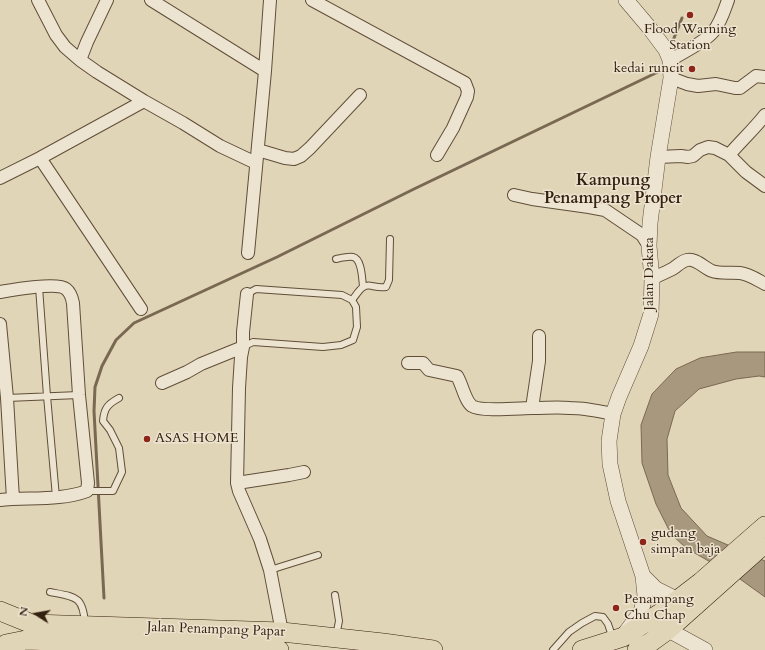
<!DOCTYPE html>
<html>
<head>
<meta charset="utf-8">
<style>
	body { margin:0 }
	#map { position:relative; width:765px; height:650px; overflow:hidden; background:#e1d5b7; font-family:Cardo,serif }
	canvas { display:block }
	.north { position:absolute; left:16px; top:594px; width:40px; height:40px; -webkit-text-stroke:3px #ece4d0; paint-order:stroke; rotate:281deg; font-size:11px; font-weight:700; line-height:16px; text-align:center; color:#35210f }
	.north::after { content:''; display:block; margin:auto; width:14px; height:18px; background:#35210f; clip-path:polygon(50% 0,100% 100%,50% 72%,0 100%) }
</style>
</head>
<body>
<div id="map">
<canvas width="765" height="650"></canvas>
<div class="north">N</div>
</div>
<script>
const ctx = document.querySelector('canvas').getContext('2d');
ctx.lineJoin = 'round';
function fillPath(path, color) { ctx.fillStyle = color; ctx.fill(path, 'evenodd'); }
function strokePath(path, color, width, dash) { ctx.strokeStyle = color; ctx.lineWidth = width; ctx.lineCap = dash ? 'butt' : 'round'; ctx.setLineDash(dash || []); ctx.stroke(path); }
function drawText(font, color, halo, rows, align = 'center') {
  ctx.font = font + ' Cardo,serif'; ctx.lineWidth = 3; ctx.setLineDash([]); ctx.textBaseline = 'middle'; ctx.strokeStyle = halo; ctx.fillStyle = color; for (const [text, x, y, turn = 0] of rows) {
    ctx.save(); ctx.translate(x, y); ctx.rotate((+turn || 0) * Math.PI / 180); ctx.textAlign = isNaN(turn) ? turn : align; if (halo) ctx.strokeText(text, 0, 0); ctx.fillText(text, 0, 0); ctx.restore();
  }
}
const water = new Path2D(`
	M737,352h28v25l-6,-1 -23,3 -37,10 -24,22 -8,28 1,36 13,33 26,28 58,25v36l-25,-18 -54,-31 -15,-14 -15,-30 -14,-41 -1,-38 11,-31 24,-25 24,-11z`);
fillPath(water, '#a7987e');
strokePath(water, '#796852', 1);
strokePath(new Path2D(`
	M672,43l10,-25
	M104,598l-10,-187 1,-24 7,-21 14,-26 18,-17 143,-66 137,-68 246,-118`), '#796852', 3);
const service = new Path2D(`
	M336,259c5,-1 12,-3 17,-2 9,2 9,22 10,29
	M39,287l8,109 9,101
	M352,300c6,-7 10,-17 20,-14 5,1 9,2 14,1l3,-7 1,-41
	M243,347l10,-5 70,5 18,-2 12,-5 4,-13 -1,-20 -4,-7 -10,-5 -86,-6 -9,5
	M7,398l72,-3
	M87,491h26l9,-19 -3,-24 -9,-18 -7,-9c1,-13 5,-17 16,-23
	M270,570l48,-15
	M50,592c26,5 33,4 35,32
	M335,595l4,26 -3,15
	M553,650l16,-18 13,-9 13,-7 8,1 5,7 5,15`);
const minor = new Path2D(`
	M38,0l18,35 9,12 15,13
	M107,0l-20,42 -7,18 17,12 47,29 39,22 37,23 36,17
	M151,0l114,71
	M312,0l153,83 3,8 -1,6 -14,31 -16,27
	M670,60c12,-7 35,-18 43,-28 8,-10 11,-21 15,-32
	M671,78l16,6 11,2 18,-2 19,4h5l16,-12 9,1
	M258,150l27,8 9,1 7,-3 9,-8 50,-53
	M729,155c12,-14 25,-26 36,-40
	M658,157l23,-1 7,1 5,-1 7,-6 8,-3 7,1 14,7 17,17 19,14
	M40,158l101,151
	M0,178l40,-20 104,-57
	M514,195l18,4 57,8 16,3 37,25 7,11
	M248,253l17,-182 5,-71
	M652,279c7,-4 15,-7 22,-11 4,-3 8,-7 13,-8 9,-2 17,8 25,11 8,3 19,1 28,2 9,1 16,6 25,11
	M0,292c12,-2 58,-10 66,-3 4,3 6,9 7,14l6,92 9,88 -1,8c-27,10 -59,6 -87,9
	M247,294l-4,38v15l-2,10 -2,31 -2,95 2,8 21,48 10,31 12,62
	M0,324l7,74 6,101
	M408,363h15l6,7 28,6c5,8 8,25 15,30 9,6 49,2 61,2 13,0 25,-1 37,0 15,0 29,3 43,6
	M162,383l25,-11 14,-8 42,-17
	M532,408l7,-47v-25
	M237,483l52,-8 15,-3`);
const tertiary = new Path2D(`
	M626,0l22,26 18,24 4,10 1,18 -13,79 -8,66 -1,23 3,33 -1,35 -10,32 -22,51 -6,17 -4,27 1,23 8,37 25,75 2,20 -4,16 -15,20
	M643,576l13,13 22,11
	M669,629l5,4 31,17`);
const primary = new Path2D(`
	M0,611l32,13 250,8 101,11 50,7
	M0,649l6,-5 20,-4 61,2 34,3 106,1 52,4
	M582,650l41,-13 39,-25 39,-30 64,-56
	M637,650l14,-8 18,-13 93,-83`);
strokePath(service, '#604e39', 8);
strokePath(minor, '#604e39', 14);
strokePath(tertiary, '#604e39', 16);
strokePath(primary, '#35210f', 20);
strokePath(service, '#ece4d0', 6);
strokePath(minor, '#ece4d0', 12);
strokePath(tertiary, '#ece4d0', 15);
strokePath(primary, '#e1d5b7', 19);
for (const [x, y, r, color] of [
	[690,15,4,"#8f2418"],
	[692,69,4,"#8f2418"],
	[147,439,4,"#8f2418"],
	[643,542,4,"#8f2418"],
	[616,608,4,"#8f2418"]
]) { const dot = new Path2D(); dot.arc(x, y, r, 0, 2 * Math.PI); ctx.fillStyle = color; ctx.fill(dot); strokePath(dot, '#ece4d0', 1.5); }
drawText('14px', '#35210f', '#ece4d0', [
	["Flood Warning",690,30,"center"],
	["Station",690,46,"center"],
	["kedai runcit",684,69,"right"],
	["ASAS HOME",155,439],
	["gudang",651,534],
	["simpan baja",651,550],
	["Penampang",624,600],
	["Chu Chap",624,616]
], 'left');
drawText('14px', '#35210f', '#ece4d0', [
	["Jalan Dakata",650,274,-90],
	["Jalan Penampang Papar",216,630,2]
]);
drawText('bold 16px', '#35210f', '#ece4d0', [
	["Kampung",613,181],
	["Penampang Proper",613,199]
]);
</script>
</body>
</html>
